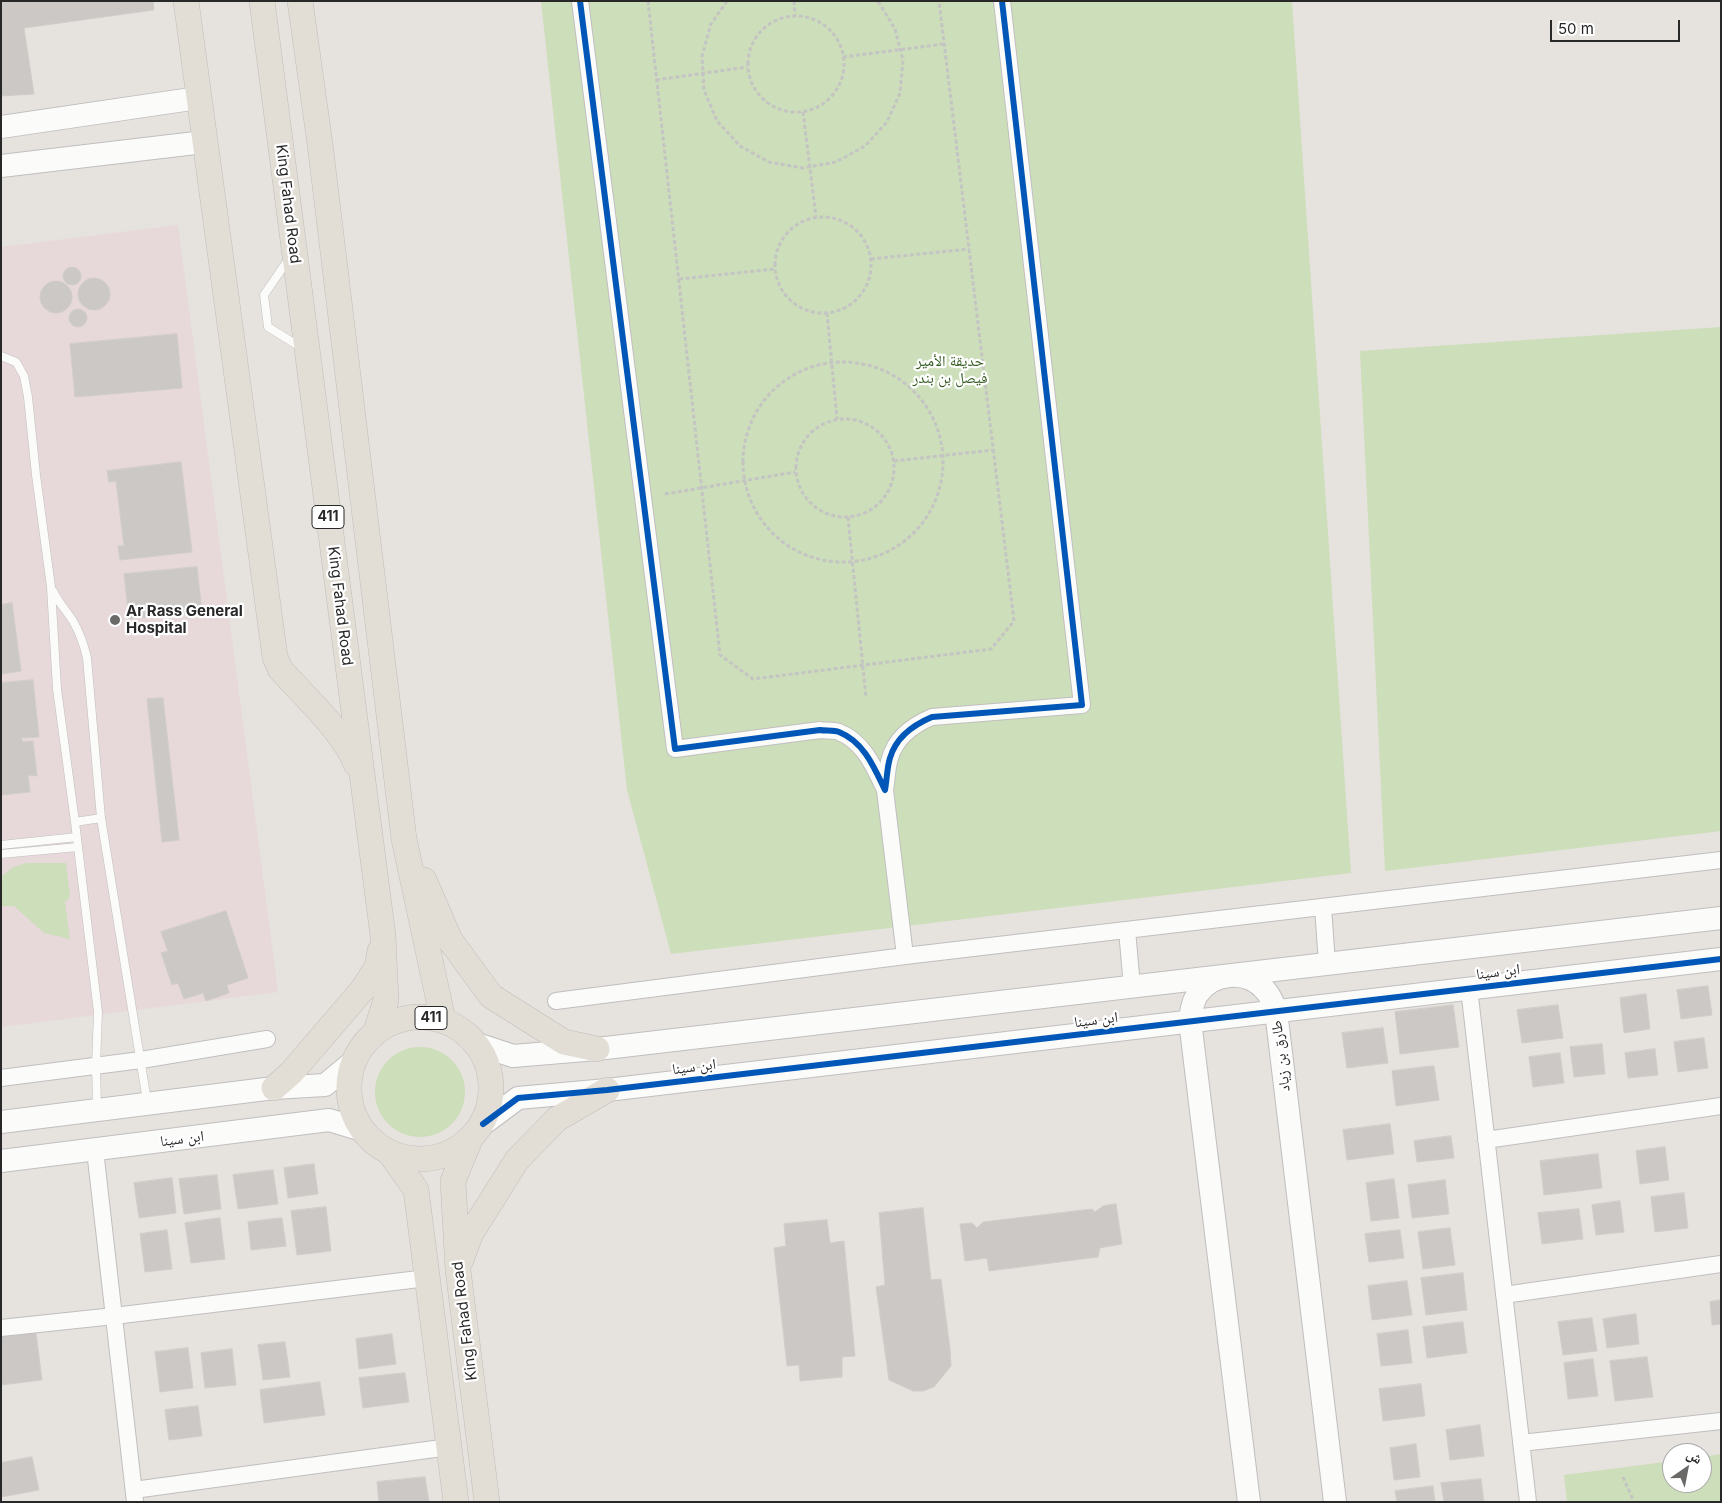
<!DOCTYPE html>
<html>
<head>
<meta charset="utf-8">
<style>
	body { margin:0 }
	#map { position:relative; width:1722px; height:1503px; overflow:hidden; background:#e6e2de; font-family:Inter,"Noto Naskh Arabic",sans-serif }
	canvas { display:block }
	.frame { position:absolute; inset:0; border:2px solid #282828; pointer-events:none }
	.north { position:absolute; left:1662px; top:1443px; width:50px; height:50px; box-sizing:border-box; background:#fff; border:1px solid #a9a9a9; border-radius:50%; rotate:33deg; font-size:14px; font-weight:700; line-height:20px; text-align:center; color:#282828 }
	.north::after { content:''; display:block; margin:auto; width:18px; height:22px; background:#6a6968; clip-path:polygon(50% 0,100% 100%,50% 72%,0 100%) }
	.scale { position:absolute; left:1550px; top:20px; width:130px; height:22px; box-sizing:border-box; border:2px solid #282828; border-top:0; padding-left:6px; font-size:15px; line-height:18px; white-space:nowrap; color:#282828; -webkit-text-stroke:4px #fff; paint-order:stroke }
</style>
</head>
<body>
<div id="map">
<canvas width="1722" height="1503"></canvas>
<div class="frame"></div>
<div class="north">ش</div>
<div class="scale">50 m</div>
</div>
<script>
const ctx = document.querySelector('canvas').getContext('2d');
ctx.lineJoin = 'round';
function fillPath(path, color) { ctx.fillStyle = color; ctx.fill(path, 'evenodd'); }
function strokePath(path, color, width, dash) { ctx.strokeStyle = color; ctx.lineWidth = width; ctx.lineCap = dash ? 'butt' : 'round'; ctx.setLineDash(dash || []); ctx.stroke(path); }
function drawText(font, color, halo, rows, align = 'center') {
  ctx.font = font + ' Inter,"Noto Naskh Arabic",sans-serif'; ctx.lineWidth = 4.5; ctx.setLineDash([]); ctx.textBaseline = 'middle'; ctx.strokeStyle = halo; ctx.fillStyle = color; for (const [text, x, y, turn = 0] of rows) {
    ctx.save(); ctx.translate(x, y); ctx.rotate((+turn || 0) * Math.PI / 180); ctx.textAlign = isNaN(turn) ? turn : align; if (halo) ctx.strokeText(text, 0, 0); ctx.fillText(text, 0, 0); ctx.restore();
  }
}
fillPath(new Path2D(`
	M178,225l100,767 -277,35v-780z`), '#e7d8d9');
fillPath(new Path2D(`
	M541,1h751l59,872 -680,81 -44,-164z
	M1721,327v504l-336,40 -25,-520z
	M26,863h40l4,34 -5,5 5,37 -26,-6 -30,-27h-13v-29l11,-9z
	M375 1092a45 45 0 1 1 90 0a45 45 0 1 1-90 0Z
	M1721,1454v48h-154l-3,-27 108,-14v22h30v-26z`), '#cddeba');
const building = new Path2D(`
	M1,1h152l1,9 -130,18 10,66 -33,2z
	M63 276a9 9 0 1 1 18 0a9 9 0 1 1-18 0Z
	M78 294a16 16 0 1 1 32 0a16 16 0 1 1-32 0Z
	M40 297a16 16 0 1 1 32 0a16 16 0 1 1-32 0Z
	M69 318a9 9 0 1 1 18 0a9 9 0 1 1-18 0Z
	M177,334l5,54 -107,9 -5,-53z
	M181,462l11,90 -72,8 -2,-14h6l-8,-65 -7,1 -2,-11z
	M197,567l5,45 -73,7 -5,-45z
	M12,603l9,68 -20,3v-69z
	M33,680l6,57 -18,1 2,4 10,-1 4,35 -9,-1 2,17 -29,3v-112z
	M163,698l16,142 -17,2 -15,-143z
	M226,911l22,67 -21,7 2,8 -23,8 -3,-8 -19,6 -6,-16 -6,2 -11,-32 7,-2 -7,-19z
	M1708,986l4,29 -31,4 -4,-29z
	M1646,994l4,35 -26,4 -4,-35z
	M1453,1005l6,42 -59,7 -5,-42z
	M1558,1005l5,33 -41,5 -5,-33z
	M1383,1028l5,35 -41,5 -5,-35z
	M1704,1038l4,30 -30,4 -4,-30z
	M1602,1044l3,30 -31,3 -4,-30z
	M1655,1049l3,26 -30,3 -3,-25z
	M1560,1053l4,30 -31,4 -4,-30z
	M1434,1066l5,34 -43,6 -4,-35z
	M1390,1124l4,30 -47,6 -4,-30z
	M1451,1136l3,22 -37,4 -3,-21z
	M1665,1147l4,33 -29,4 -4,-33z
	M1598,1154l4,34 -58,7 -4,-34z
	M314,1164l4,30 -30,4 -4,-30z
	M273,1170l5,34 -40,5 -5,-34z
	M217,1175l4,34 -37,5 -5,-35z
	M172,1178l4,35 -37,5 -5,-35z
	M1394,1179l5,39 -28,3 -5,-38z
	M1445,1180l4,34 -37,4 -4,-33z
	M1684,1193l4,35 -33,4 -4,-35z
	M1620,1201l4,31 -28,3 -4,-30z
	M1116,1204l6,40 -22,4 -2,9 -109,14 -2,-13 -22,3 -5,-37 12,-1 5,5 6,-6 109,-13 3,3 8,-6z
	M326,1207l5,44 -34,4 -6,-44z
	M923,1208l8,72 10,-1 9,70 1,17 -17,21 -11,4h-10l-24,-11 -13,-93 9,-2 -6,-72z
	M1579,1209l4,30 -41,5 -4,-31z
	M220,1218l5,41 -34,4 -6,-40z
	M282,1218l4,28 -35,4 -3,-28z
	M827,1220l3,23 14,-2 11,115 -13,1v20l-42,4 -1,-16 -12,1 -13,-118 12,-2 -2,-22z
	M1450,1228l5,37 -32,4 -5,-37z
	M167,1230l5,39 -27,3 -5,-38z
	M1400,1230l4,28 -35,4 -4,-28z
	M1463,1273l4,37 -41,5 -5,-37z
	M1407,1281l5,34 -40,5 -4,-34z
	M1721,1300v24l-9,1 -2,-23z
	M1636,1314l3,30 -32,4 -4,-29z
	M1592,1318l5,33 -34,4 -5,-33z
	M1463,1322l4,31 -40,5 -4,-31z
	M1408,1330l4,33 -31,3 -4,-32z
	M36,1333l6,47 -41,5v-48z
	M392,1334l4,30 -37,5 -3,-30z
	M285,1342l5,35 -27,3 -5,-35z
	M188,1348l5,40 -33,4 -5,-40z
	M232,1349l4,36 -31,3 -4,-35z
	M1647,1357l6,40 -38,4 -5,-40z
	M1593,1359l5,37 -30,3 -4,-36z
	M405,1373l4,29 -46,6 -4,-30z
	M320,1382l5,33 -61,8 -4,-33z
	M1421,1384l4,32 -42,5 -4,-32z
	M198,1406l4,30 -33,4 -4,-30z
	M1480,1425l4,31 -34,4 -4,-30z
	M1416,1444l4,33 -26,3 -4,-32z
	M32,1457l7,33 -38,7v-34z
	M425,1477l4,25h-50l-2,-20z
	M1481,1479l3,23h-40l-3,-19z
	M1433,1486l2,16h-38l-2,-11z`);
fillPath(building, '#cbc8c5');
strokePath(building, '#d0cdca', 1);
const lane = new Path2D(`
	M290,257l-26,38 4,32 34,21
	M1,356l15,6 8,14 4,21 8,78 15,112 6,102 18,133 23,190 -2,53 1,43
	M53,591c5,11 13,19 20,30 7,12 11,24 14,37l14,160 46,283
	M75,822l26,-4
	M1,845l76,-8
	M1,854l77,-7`);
const street = new Path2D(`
	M580,1l95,748 145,-19c5,1 14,0 19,2 25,10 35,35 46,58 2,-11 2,-23 5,-32 6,-21 23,-33 42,-41l150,-12 -80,-704
	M885,790l20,166
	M1323,907l4,57
	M1127,930l5,57
	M1469,988l59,514
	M556,1001l349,-45 816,-96
	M1,1078l140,-18 126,-21
	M1486,1140l235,-34
	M95,1150l40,352
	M1504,1295l217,-31
	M1,1328l113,-12 313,-38
	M1521,1443l200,-22
	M134,1490l315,-43`);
const secondary = new Path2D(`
	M1,127l197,-29
	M1,166l203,-24
	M477,1044l36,12 84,-7 1124,-131
	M1,1122l273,-34 51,-3 29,-24
	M483,1124l35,-26 89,-8 1114,-131
	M1,1161l328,-41 33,10
	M1249,1502l-59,-481c1,-9 2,-18 7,-26 15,-23 50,-26 68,-5 6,6 8,13 11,21l59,491`);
const primary = new Path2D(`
	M186,1l89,656 5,12c23,26 64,63 76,95
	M262,1l121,935 3,64 -10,31
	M300,1l20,143 84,695 39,181
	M424,880l26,60 41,56 73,46 33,7
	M349 1088a71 71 0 1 1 142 0a71 71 0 1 1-142 0Z
	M274,1088l17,-15 72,-84 14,-22 3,-16
	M469,1142l-16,39 5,89 29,232
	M390,1153l26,37 40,312
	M461,1260l10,-27 46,-73 40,-41 50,-29`);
strokePath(lane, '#c0bfbf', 9);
strokePath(street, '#c0bfbf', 18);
strokePath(secondary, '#c0bfbf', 24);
strokePath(primary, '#bfbdbc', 26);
strokePath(new Path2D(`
	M648,1l72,654 33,24 238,-30 23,-28 -75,-620
	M727,1l-16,23 -9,32 2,34 13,31 23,25 29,16 34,6 33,-6 29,-16 22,-24 13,-29 3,-33 -8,-31 -17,-28
	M794,1l1,14
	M748 64a48 48 0 1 1 96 0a48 48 0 1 1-96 0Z
	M843,57l101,-13
	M656,80l91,-13
	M803,112l13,105
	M775 265a48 48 0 1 1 96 0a48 48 0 1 1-96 0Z
	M871,259l98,-10
	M679,279l96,-10
	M827,313l10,106
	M743 462a100 100 0 1 1 200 0a100 100 0 1 1-200 0Z
	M796 468a49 49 0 1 1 98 0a49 49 0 1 1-98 0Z
	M894,461l99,-11
	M665,494l130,-22
	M848,517l18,181
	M1623,1477l11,25`), '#c4c4c3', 3, [4, 2.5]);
strokePath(lane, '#fbfbfa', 8);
strokePath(street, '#fbfbfa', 16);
strokePath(secondary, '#fbfbfa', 22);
strokePath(primary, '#e3ded5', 25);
strokePath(new Path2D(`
	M580,1l95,748 145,-19c5,1 14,0 19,2 25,10 35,35 46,58 2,-11 2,-23 5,-32 6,-21 23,-33 42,-41l150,-12 -80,-704
	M483,1124l35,-26 89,-8 1114,-131`), '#0057b8', 6);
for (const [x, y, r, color] of [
	[115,620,6,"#6a6968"]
]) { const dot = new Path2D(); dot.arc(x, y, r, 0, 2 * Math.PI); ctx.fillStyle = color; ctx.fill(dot); strokePath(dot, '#fff', 2); }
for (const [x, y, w] of [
	[328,517,32],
	[431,1018,32]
]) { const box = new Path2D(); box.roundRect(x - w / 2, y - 11.5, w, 23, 4); ctx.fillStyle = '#fff'; ctx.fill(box); strokePath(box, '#282828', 1); }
drawText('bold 14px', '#282828', null, [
	["411",328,517],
	["411",431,1018]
]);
drawText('15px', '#282828', '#fff', [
	["King Fahad Road",288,204,83],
	["King Fahad Road",340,606,83],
	["ابن سينا",1498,972,-7],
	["ابن سينا",1096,1020,-7],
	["طارق بن زياد",1281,1056,-97],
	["ابن سينا",694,1067,-7],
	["ابن سينا",182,1139,-7],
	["King Fahad Road",465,1321,-97]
]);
drawText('15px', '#355c21', '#fff', [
	["حديقة الأمير",950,361],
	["فيصل بن بندر",950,378]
]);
drawText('bold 15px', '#282828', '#fff', [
	["Ar Rass General",126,611],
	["Hospital",126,628]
], 'left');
</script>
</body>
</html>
